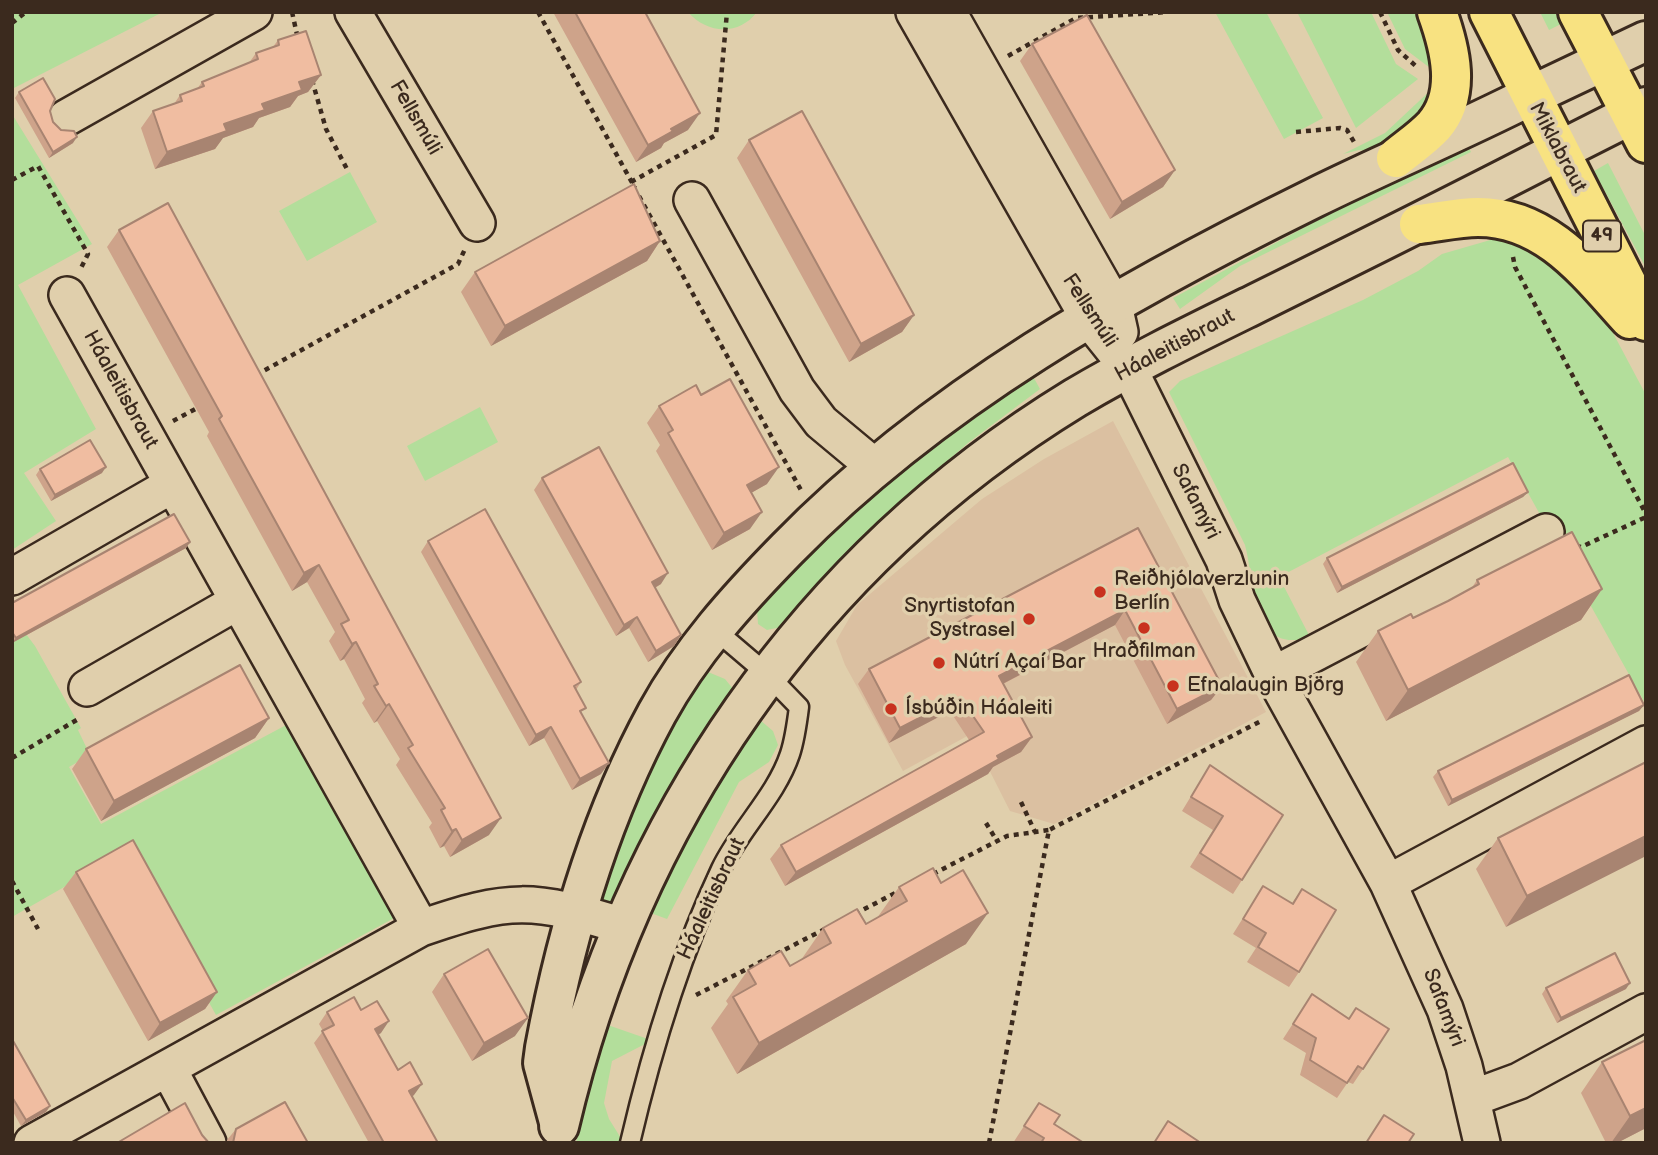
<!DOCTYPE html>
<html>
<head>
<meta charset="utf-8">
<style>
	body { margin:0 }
	#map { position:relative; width:1658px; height:1155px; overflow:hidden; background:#e0cfac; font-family:"Balsamiq Sans",sans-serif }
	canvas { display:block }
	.frame { position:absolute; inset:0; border:14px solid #3b2a1e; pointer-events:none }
</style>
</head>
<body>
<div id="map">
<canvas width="1658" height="1155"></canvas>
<div class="frame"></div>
</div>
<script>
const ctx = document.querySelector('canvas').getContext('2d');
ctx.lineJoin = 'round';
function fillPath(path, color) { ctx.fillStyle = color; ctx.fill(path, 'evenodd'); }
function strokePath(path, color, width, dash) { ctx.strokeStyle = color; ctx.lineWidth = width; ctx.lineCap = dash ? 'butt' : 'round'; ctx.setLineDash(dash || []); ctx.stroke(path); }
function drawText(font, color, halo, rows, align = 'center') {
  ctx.font = font + ' "Balsamiq Sans",sans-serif'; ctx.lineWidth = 7; ctx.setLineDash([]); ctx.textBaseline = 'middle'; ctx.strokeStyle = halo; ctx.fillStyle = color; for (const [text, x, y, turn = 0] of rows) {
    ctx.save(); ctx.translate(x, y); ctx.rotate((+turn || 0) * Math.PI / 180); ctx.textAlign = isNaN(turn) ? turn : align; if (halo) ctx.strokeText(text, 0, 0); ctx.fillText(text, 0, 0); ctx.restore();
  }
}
fillPath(new Path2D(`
	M1113,421l153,291 -212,112 -44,-13 -39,-77 -68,37 -58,-106 -9,-24 21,-36 125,-106 62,-40z`), '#dbc0a1');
fillPath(new Path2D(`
	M12,12h151l-151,77z
	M688,12h69c-18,24 -50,22 -69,0z
	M1215,12h51l57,106 -39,21z
	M1297,12h74l25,52 22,15 -62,49z
	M1387,12h50l1,62 -33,-25z
	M1540,12h15l6,12 -12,6z
	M1433,88l-12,31 -49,33 -13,-2 -16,4 42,-21z
	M12,114l80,130 -74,41 78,144 -72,44 32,48 -44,29z
	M1462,134l9,18 -231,114 -60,43 -7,-11 162,-87 38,-34z
	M1608,163l38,74v31l-52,-97z
	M350,172l27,50 -70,39 -28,-50z
	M1511,234l24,5 69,77 42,79v310l-138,-248 -229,120 31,60c-60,19 -55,-55 -65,-92l-76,-153 11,-11 183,-81 55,-29 24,-17z
	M1030,371l10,18 -72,54 -40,35 -19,26 -123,122 -19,4 -9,-6 -1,-14 16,-20 113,-114z
	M480,407l18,35 -73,39 -18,-35z
	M12,630l14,4 9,12 46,82 -3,2 12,25 -21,12 32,57 187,-100 108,193 -180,98 -91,-163 -113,65z
	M708,672l17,7 9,11 -4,17 -117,197c-12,-4 -18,-10 -17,-24l95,-196z
	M760,720l13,11 5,14 -9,17 -30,20 -72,137 -27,-10 107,-187z
	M602,1023l46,16 -3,5 -33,17 -8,42 5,16 15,24h-48z`), '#b3de9b');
const service = new Path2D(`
	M630,1143c22,-94 50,-187 91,-274 19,-40 55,-73 69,-115 5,-15 7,-31 9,-47l-32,-33 -54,-46`);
const minor = new Path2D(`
	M353,12l124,211
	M914,12l175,307 40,50 95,191 13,40 36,75 115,208 57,126 19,57 18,77
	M948,12l166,293 6,27
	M66,118l188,-106
	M692,200l105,190 24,32 54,45
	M67,295l354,633
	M12,577l160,-92
	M1273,675l273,-143
	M87,688l150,-86
	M1388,883l258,-139
	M168,1068l40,75
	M1473,1098l46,-17 127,-69
	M32,1143l389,-215c89,-31 112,-30 202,-2`);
const tertiary = new Path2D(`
	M559,1122l-16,-59 2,-15c21,-114 56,-232 112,-335 34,-62 80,-113 130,-164 148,-152 338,-258 527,-351 71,-35 145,-66 216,-102
	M559,1126c71,-304 248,-564 516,-728 59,-35 121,-65 182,-95 101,-50 202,-100 302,-152`);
const secondary = new Path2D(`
	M1530,96l116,-55
	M1559,151l87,-44`);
const trunk = new Path2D(`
	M1489,12l157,309
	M1578,12l68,131
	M1396,158c12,-10 27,-20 38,-32 28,-32 16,-78 3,-114
	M1419,224c19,-2 39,-7 59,-7 69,0 110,56 152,102`);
strokePath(service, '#3b2a1e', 23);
strokePath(minor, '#3b2a1e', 40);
strokePath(tertiary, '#3b2a1e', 44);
strokePath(secondary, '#3b2a1e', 44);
strokePath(trunk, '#3b2a1e', 44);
strokePath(new Path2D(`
	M292,12l6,27
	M538,12l97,176
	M1380,12l18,38 20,18
	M12,23l14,-11
	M1008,56l68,-38 92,-6
	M312,80l14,49 22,42
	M1296,132l44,-4 7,2 7,12
	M12,180l26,-14 50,88 -8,16
	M631,182l85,-47 11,-123
	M639,196l163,296
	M1513,257l2,10 131,247
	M256,375l202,-111 7,-15
	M173,421l26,-14
	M1576,546l5,1 65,-30
	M12,758l68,-40
	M1021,802l14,30
	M986,823l11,18
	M933,874l74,-38 42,-6
	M12,881l26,48
	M855,914l42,-22
	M696,995l129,-66
	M989,1143l60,-313 214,-110
	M1645,1143l1,-1`), '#3b2a1e', 4.5, [5, 5]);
strokePath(service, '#e0cfac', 18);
strokePath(minor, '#e0cfac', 35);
strokePath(tertiary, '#e0cfac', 38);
strokePath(secondary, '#e0cfac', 38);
strokePath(trunk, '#f8e281', 38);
fillPath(new Path2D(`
	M553,12h92l43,118 -24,13 -3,5 -25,14z
	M278,40l43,35 -13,17 -10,4 -8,11 -31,11 -6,9 -30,11 -8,11 -60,20 -14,-41 12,-17 21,-7 6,-9 17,-6 5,-7 47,-19 7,-10 17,-6z
	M1032,44l143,126 -12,17 -53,32 -90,-158z
	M19,92l31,19 3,11 20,21 -24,15 -34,-60z
	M749,140l165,175 -12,17 -53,30 -112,-204z
	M119,230l370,605 -39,22 -6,-11 -4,2 -11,-21 3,-4 -36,-58 4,-6 -23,-38 -3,2 -12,-20 3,-4 -21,-40 -4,2 -11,-20 6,-9 -28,-50 -15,9 -85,-155 2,-4 -102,-185z
	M660,241l-13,20 -156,85 -30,-54 14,-20z
	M701,395l66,89 -16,9 -1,36 -38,21 -56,-99 4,-6 -13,-22 12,-17z
	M40,469l62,4 -51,28 -15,-26z
	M542,478l119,106 -6,4 26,47 -7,11 -26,16 -19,-34 -13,8 -82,-146z
	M1528,492l-5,5 -186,96 -14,-29 4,-6z
	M1138,528l84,158 -11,14 -44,24 -52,-99 -112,59 29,53 -11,15 -28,15 -5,7 -203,112 -15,-27 11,-14 188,-105 -19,-29 -61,32 -31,-59 11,-15z
	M428,541l153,141 -5,8 6,24 19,60 -29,16 -28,-52 -15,8 -108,-194z
	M190,542l-4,6 -174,95v-40z
	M1477,580l125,9 -21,31 -195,101 -30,-59 22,-31 35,-13 58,-29z
	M1644,705l-5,6 -191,95 -15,-29 5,-6z
	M269,718l-14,20 -154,83 -29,-52 14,-20z
	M1646,762l-140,165 -30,-58 22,-31z
	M1210,765l32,115 -9,14 -43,-27 23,-37 -31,-19z
	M76,872l141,120 -12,17 -57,32 -85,-152z
	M1263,886l29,17 10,-14 -3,83 -10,15 -42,-25 9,-14 -23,-14z
	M899,887l67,57 -229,130 -26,-46 17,-24 -2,-3 22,-31 42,-4 11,-6 22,-32 43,-4 11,-6z
	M444,974l71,62 -43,25 -40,-69z
	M1546,988l80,1 -69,34 -15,-29z
	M1312,994l37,24 7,-10 7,61 -10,15 -5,-2 -11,16 -37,-23 6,-22 -23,-14z
	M361,1010l20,23 -3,2 36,60 -2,2 26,46h-69l-55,-100 9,-12 -4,-7 8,-12z
	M12,1039l38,67 -4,6 -25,14 -9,-16z
	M1646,1040v88l-29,15h-11l-25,-50 21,-31z
	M1039,1103l15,21 30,19h-71z
	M236,1129l72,14h-81v-3z`), '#cea38a');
fillPath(new Path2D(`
	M321,75l-13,17 -10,4 -8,11 -31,11 -6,9 -30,11 -8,11 -60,20 12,-17 57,-28 75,-42z
	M700,113l-12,17 -24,13 -3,5 -25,14 12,-17 23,-16z
	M77,137l-4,6 -24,15 4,-6z
	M1175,170l-12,17 -53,32 12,-17z
	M660,241l-13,20 -156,85 14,-20z
	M914,315l-12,17 -53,30 12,-18z
	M106,467l-4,6 -51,28 4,-6z
	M779,467l-12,17 -32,18 12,-17z
	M1528,492l-5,5 -186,96 5,-6z
	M762,512l-12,17 -38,21 12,-17z
	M190,542l-4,6 -174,95 4,-5z
	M319,565l-12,17 -15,9 12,-18z
	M668,573l-7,11 -17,10 8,-12z
	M1602,589l-21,31 -195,101 22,-31z
	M1125,610l-10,15 -126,66 10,-15z
	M637,617l-8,11 -13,8 8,-11z
	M681,635l-7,11 -26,16 8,-11z
	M356,642l-12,17 -4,2 12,-17z
	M1222,686l-11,14 -44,24 10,-15z
	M960,697l-10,14 -61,32 11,-15z
	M389,704l-12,17 -3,2 12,-17z
	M1644,705l-5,6 -191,95 4,-6z
	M269,718l-14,20 -154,83 13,-20z
	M551,727l-7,11 -15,8 7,-11z
	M1032,737l-11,15 -28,15 -5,7 -203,112 11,-14z
	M609,763l-8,11 -29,16 8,-11z
	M501,818l-12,17 -39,22 12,-17z
	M456,829l-12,17 -4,2 12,-17z
	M1646,836v20l-140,71 21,-31z
	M988,913l-22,31 -229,130 22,-31z
	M1630,983l-4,6 -69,34 4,-5z
	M217,992l-12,17 -57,32 12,-18z
	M528,1018l-13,18 -43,25 12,-18z
	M389,1021l-8,12 -15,8 9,-12z
	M422,1084l-8,11 -13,8 8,-12z
	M50,1106l-4,6 -25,14 5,-6z
	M1646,1108v20l-29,15h-6l19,-27z`), '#a88471');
const building = new Path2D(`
	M575,12h70l55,101 -29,16 2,2 -25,14z
	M1087,15l88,155 -53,32 -90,-158z
	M306,31l15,44 -22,7 3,8 -40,14 3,6 -41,14 3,7 -60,21 -14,-41 29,-10 -2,-6 24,-9 -2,-4 56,-23 -2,-6 23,-8 -1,-5z
	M43,78l12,21 -5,12 3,11 8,8 13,1 3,6 -24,15 -34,-60z
	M802,111l112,204 -53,29 -112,-204z
	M634,184l26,57 -155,85 -30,-54z
	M168,203l333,615 -39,22 -6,-11 -4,2 -11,-21 4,-2 -37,-60 5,-3 -24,-41 -3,2 -12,-20 4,-2 -22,-42 -4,2 -11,-20 8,-4 -30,-55 -15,8 -85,-154 3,-3 -103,-186z
	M730,379l49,88 -32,18 15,27 -38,21 -56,-100 5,-3 -14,-24 37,-21 5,10z
	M90,440l16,27 -51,28 -15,-26z
	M599,447l69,126 -16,9 29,53 -25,16 -19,-34 -13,8 -82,-147z
	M1513,463l15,29 -186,95 -15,-29z
	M485,509l96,173 -7,4 12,22 -6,3 29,52 -29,16 -29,-52 -15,8 -108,-194z
	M174,514l16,28 -174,96 -4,-6v-29z
	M1138,528l84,158 -45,23 -52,-99 -126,66 33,61 -35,19 2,3 -203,113 -15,-27 203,-113 -24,-35 -60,31 -31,-59z
	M1572,532l30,57 -194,101 -30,-59 33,-17 2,4 35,-17 31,-17 -2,-4z
	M240,665l29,53 -155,83 -28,-52z
	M1629,675l15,30 -192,95 -14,-29z
	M1646,762v74l-119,60 -29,-58z
	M1210,765l73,50 -41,65 -42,-27 23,-37 -32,-19z
	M133,840l84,152 -57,31 -84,-151z
	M933,868l8,15 22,-13 25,43 -229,130 -26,-46 23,-13 -8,-14 33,-19 9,15 41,-23 -8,-15 34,-19 9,15 41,-23 -8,-14z
	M1263,886l30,18 9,-15 34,21 -37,62 -41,-25 8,-14 -23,-14z
	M488,949l40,69 -44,25 -40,-69z
	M1615,953l15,30 -69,35 -15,-30z
	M1312,994l37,25 7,-11 33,21 -26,40 -5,-3 -11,17 -37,-23 6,-22 -23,-14z
	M354,997l7,13 16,-9 12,20 -14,8 23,41 12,-8 12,22 -13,7 29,52h-54l-62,-112 12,-6 -7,-13z
	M12,1039l38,67 -24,14 -14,-23z
	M1646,1040v68l-16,8 -28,-54z
	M285,1102l23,41h-75l3,-14z
	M185,1103l17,32 7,8h-92z
	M1039,1103l21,12 -6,9 30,19h-43l3,-5 -20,-12z
	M1384,1115l30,19 -6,9h-42z
	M1168,1121l33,22h-47z`);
fillPath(building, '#f0bda1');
strokePath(building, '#a88471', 2);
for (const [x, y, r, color] of [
	[1100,592,7,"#c8321e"],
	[1029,619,7,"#c8321e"],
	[1144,628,7,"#c8321e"],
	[939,663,7,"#c8321e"],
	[1173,686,7,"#c8321e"],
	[891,709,7,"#c8321e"]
]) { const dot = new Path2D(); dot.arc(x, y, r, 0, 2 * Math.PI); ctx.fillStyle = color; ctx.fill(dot); strokePath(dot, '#e0cfac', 2.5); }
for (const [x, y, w] of [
	[1602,236,38]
]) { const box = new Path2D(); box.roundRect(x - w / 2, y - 15.5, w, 31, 5); ctx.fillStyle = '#e0cfac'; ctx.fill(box); strokePath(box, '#3b2a1e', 2); }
drawText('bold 19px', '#3b2a1e', null, [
	["49",1602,236]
]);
drawText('21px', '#3b2a1e', '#e0cfac', [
	["Fellsmúli",415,118,60],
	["Miklabraut",1557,148,62],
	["Fellsmúli",1089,311,57],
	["Háaleitisbraut",1175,346,-28],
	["Háaleitisbraut",120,390,61],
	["Safamýri",1195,502,63],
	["Háaleitisbraut",712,899,-65],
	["Safamýri",1443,1008,69]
]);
drawText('21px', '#3b2a1e', '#e0cfac', [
	["Reiðhjólaverzlunin",1114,580],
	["Berlín",1114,604],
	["Snyrtistofan",1015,607,"right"],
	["Systrasel",1015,631,"right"],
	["Hraðfilman",1144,652,"center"],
	["Nútrí Açaí Bar",953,663],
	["Efnalaugin Björg",1187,686],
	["Ísbúðin Háaleiti",905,709]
], 'left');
</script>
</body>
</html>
